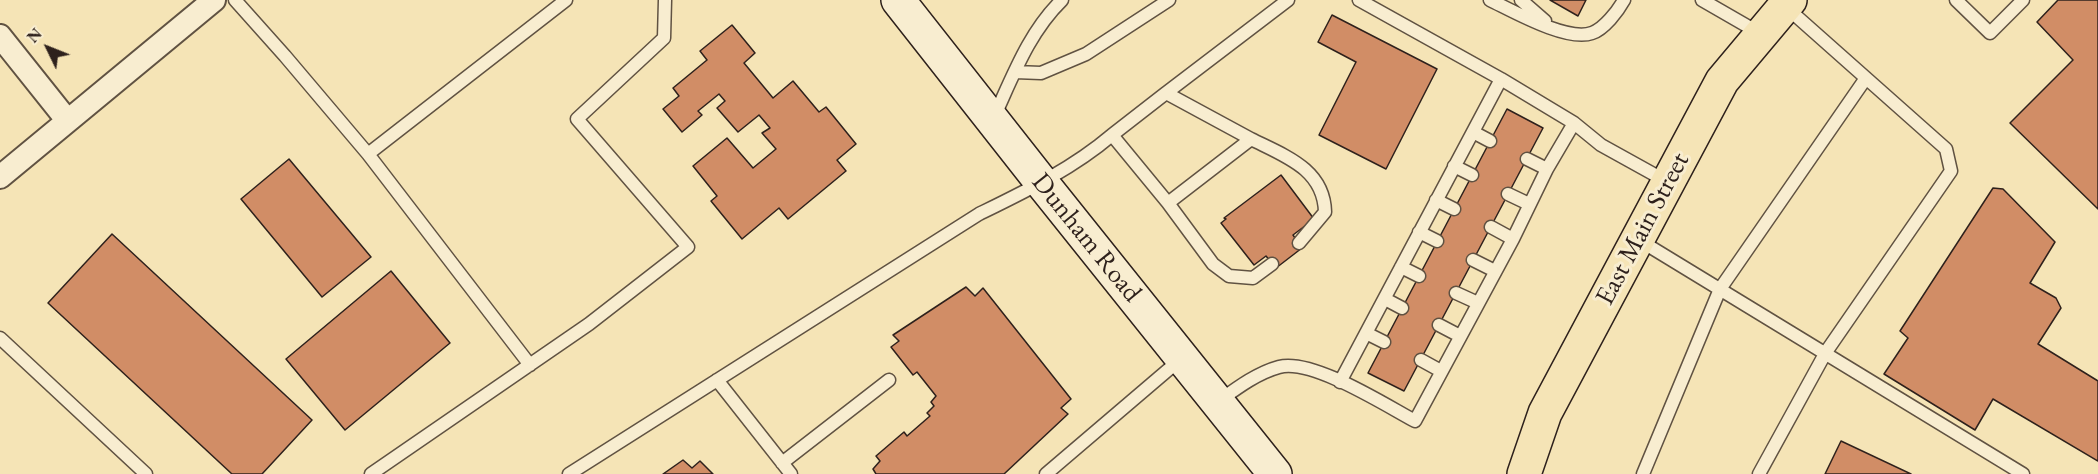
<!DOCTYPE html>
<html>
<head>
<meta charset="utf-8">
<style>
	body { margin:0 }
	#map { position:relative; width:2098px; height:474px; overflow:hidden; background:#f5e4b6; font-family:"EB Garamond",serif }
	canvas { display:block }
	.north { position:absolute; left:18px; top:18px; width:60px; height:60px; -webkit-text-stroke:4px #f8edd0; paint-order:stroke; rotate:313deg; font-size:16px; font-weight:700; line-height:24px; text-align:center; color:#2e211c }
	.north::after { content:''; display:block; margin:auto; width:21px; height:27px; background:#2e211c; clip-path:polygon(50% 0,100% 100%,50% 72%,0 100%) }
</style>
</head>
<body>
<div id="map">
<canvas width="2098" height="474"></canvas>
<div class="north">N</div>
</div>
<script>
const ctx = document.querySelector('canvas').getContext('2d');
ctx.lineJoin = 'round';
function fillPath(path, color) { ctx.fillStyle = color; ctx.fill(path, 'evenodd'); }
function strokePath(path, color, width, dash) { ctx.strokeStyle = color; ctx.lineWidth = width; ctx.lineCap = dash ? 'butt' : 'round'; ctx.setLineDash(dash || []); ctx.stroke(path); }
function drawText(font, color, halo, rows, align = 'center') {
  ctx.font = font + ' "EB Garamond",serif'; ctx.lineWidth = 6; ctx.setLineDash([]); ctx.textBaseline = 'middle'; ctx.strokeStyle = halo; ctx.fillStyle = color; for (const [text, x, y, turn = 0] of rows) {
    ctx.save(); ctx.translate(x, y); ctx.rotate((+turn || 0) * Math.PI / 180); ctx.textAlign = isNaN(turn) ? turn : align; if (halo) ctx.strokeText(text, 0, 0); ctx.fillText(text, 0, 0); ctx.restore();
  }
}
const building = new Path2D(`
	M1550,0h36l-8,16z
	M2058,0h40v209l-88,-86 63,-63 -36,-38z
	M1332,15l105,54 -51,100 -67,-34 37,-73 -38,-20z
	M732,25l23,28 -11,10 29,35 20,-17 26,31 7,-5 30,37 -19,16 9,11 -58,48 -9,-11 -37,31 -31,-38 6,-5 -24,-30 34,-28 26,30 23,-19 -14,-16 8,-5 -11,-13 -21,17 -21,-24 8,-7 -6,-7 -21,17 4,4 -20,17 -19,-23 16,-13 -6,-8 34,-28 -7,-9z
	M1507,109l36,19 -139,263 -36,-18z
	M289,159l82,98 -49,40 -81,-98z
	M1281,175l33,44 -21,16 9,13 -26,20 -10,-12 -12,9 -33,-42 5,-4 -2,-1z
	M1993,188l10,1 52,53 -25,41 26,15 5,10 -23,36 60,37v80l-105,-62 -18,31 -91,-56 24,-36 -8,-7z
	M112,234l200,186 -50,54h-30l-184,-171z
	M391,271l59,72 -105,87 -59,-71z
	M966,287l9,9 8,-8 88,111 -10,9 7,6 -64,60h-128l-3,-5 7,-8 -4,-5 28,-24 3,4 23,-20 -3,-3 7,-7 -3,-4 5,-6 -19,-24 -4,3 -22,-28 8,-6 -6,-6z
	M1841,441l70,33h-86z
	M683,460l9,8 8,-7 13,13h-50z`);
fillPath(building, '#d18d66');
strokePath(building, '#2e211c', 1.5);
const lane = new Path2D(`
	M235,0l50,56 83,98 198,-154
	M1359,0l142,79
	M1490,0c23,11 77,42 102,33 12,-4 26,-22 32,-33
	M1521,0l24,21
	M1702,0l59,34
	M1956,0l34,33 33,-33
	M1015,72l26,1 45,-19 83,-54
	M1166,93l122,-93
	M994,117c19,-41 35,-85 68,-117
	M1473,132l17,9
	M1251,139c34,17 73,30 74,73l-26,31
	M368,154l162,211
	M1527,159l20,10
	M1454,166l18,9
	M1508,194l21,10
	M1436,200l18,9
	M1168,203l45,61 16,12 24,2 19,-14
	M1491,227l22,12
	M1419,232l18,9
	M1639,240l384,234
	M1473,260l22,11
	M1401,267l18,9
	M1456,293l22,10
	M1385,299l17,9
	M1439,325l21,11
	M1366,333l18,9
	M0,338l146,136
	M1421,360l20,11
	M717,380l74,94
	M1340,382l161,-303 73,44 27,22 65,36
	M1219,401c18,-13 38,-28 60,-34 33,-9 106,38 136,54l98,-182 34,-70 27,-46
	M782,463l107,-83
	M371,474l218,-150 99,-77 -111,-128 87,-81 1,-38
	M569,474l410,-260c47,-23 93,-45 133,-79l56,68 83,-64 -85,-46 -54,42
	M1046,474l136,-116
	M1643,474l77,-185 146,-211
	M1759,474l67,-122 125,-181 -5,-22 -160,-142`);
const street = new Path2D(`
	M0,36l67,84
	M0,177l214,-177`);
const secondary = new Path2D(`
	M898,0l144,183 233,291`);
const primary = new Path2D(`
	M1524,474l21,-61 177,-332 68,-81`);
strokePath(lane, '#605242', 15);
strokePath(street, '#605242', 26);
strokePath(secondary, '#2e211c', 36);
strokePath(primary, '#2e211c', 36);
strokePath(lane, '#f8edd0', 12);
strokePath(street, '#f8edd0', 22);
strokePath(secondary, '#f8edd0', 33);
strokePath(primary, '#f5e4b6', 33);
drawText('27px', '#2e211c', '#f8edd0', [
	["East Main Street",1643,229,-62],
	["Dunham Road",1086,238,51]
]);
</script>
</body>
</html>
